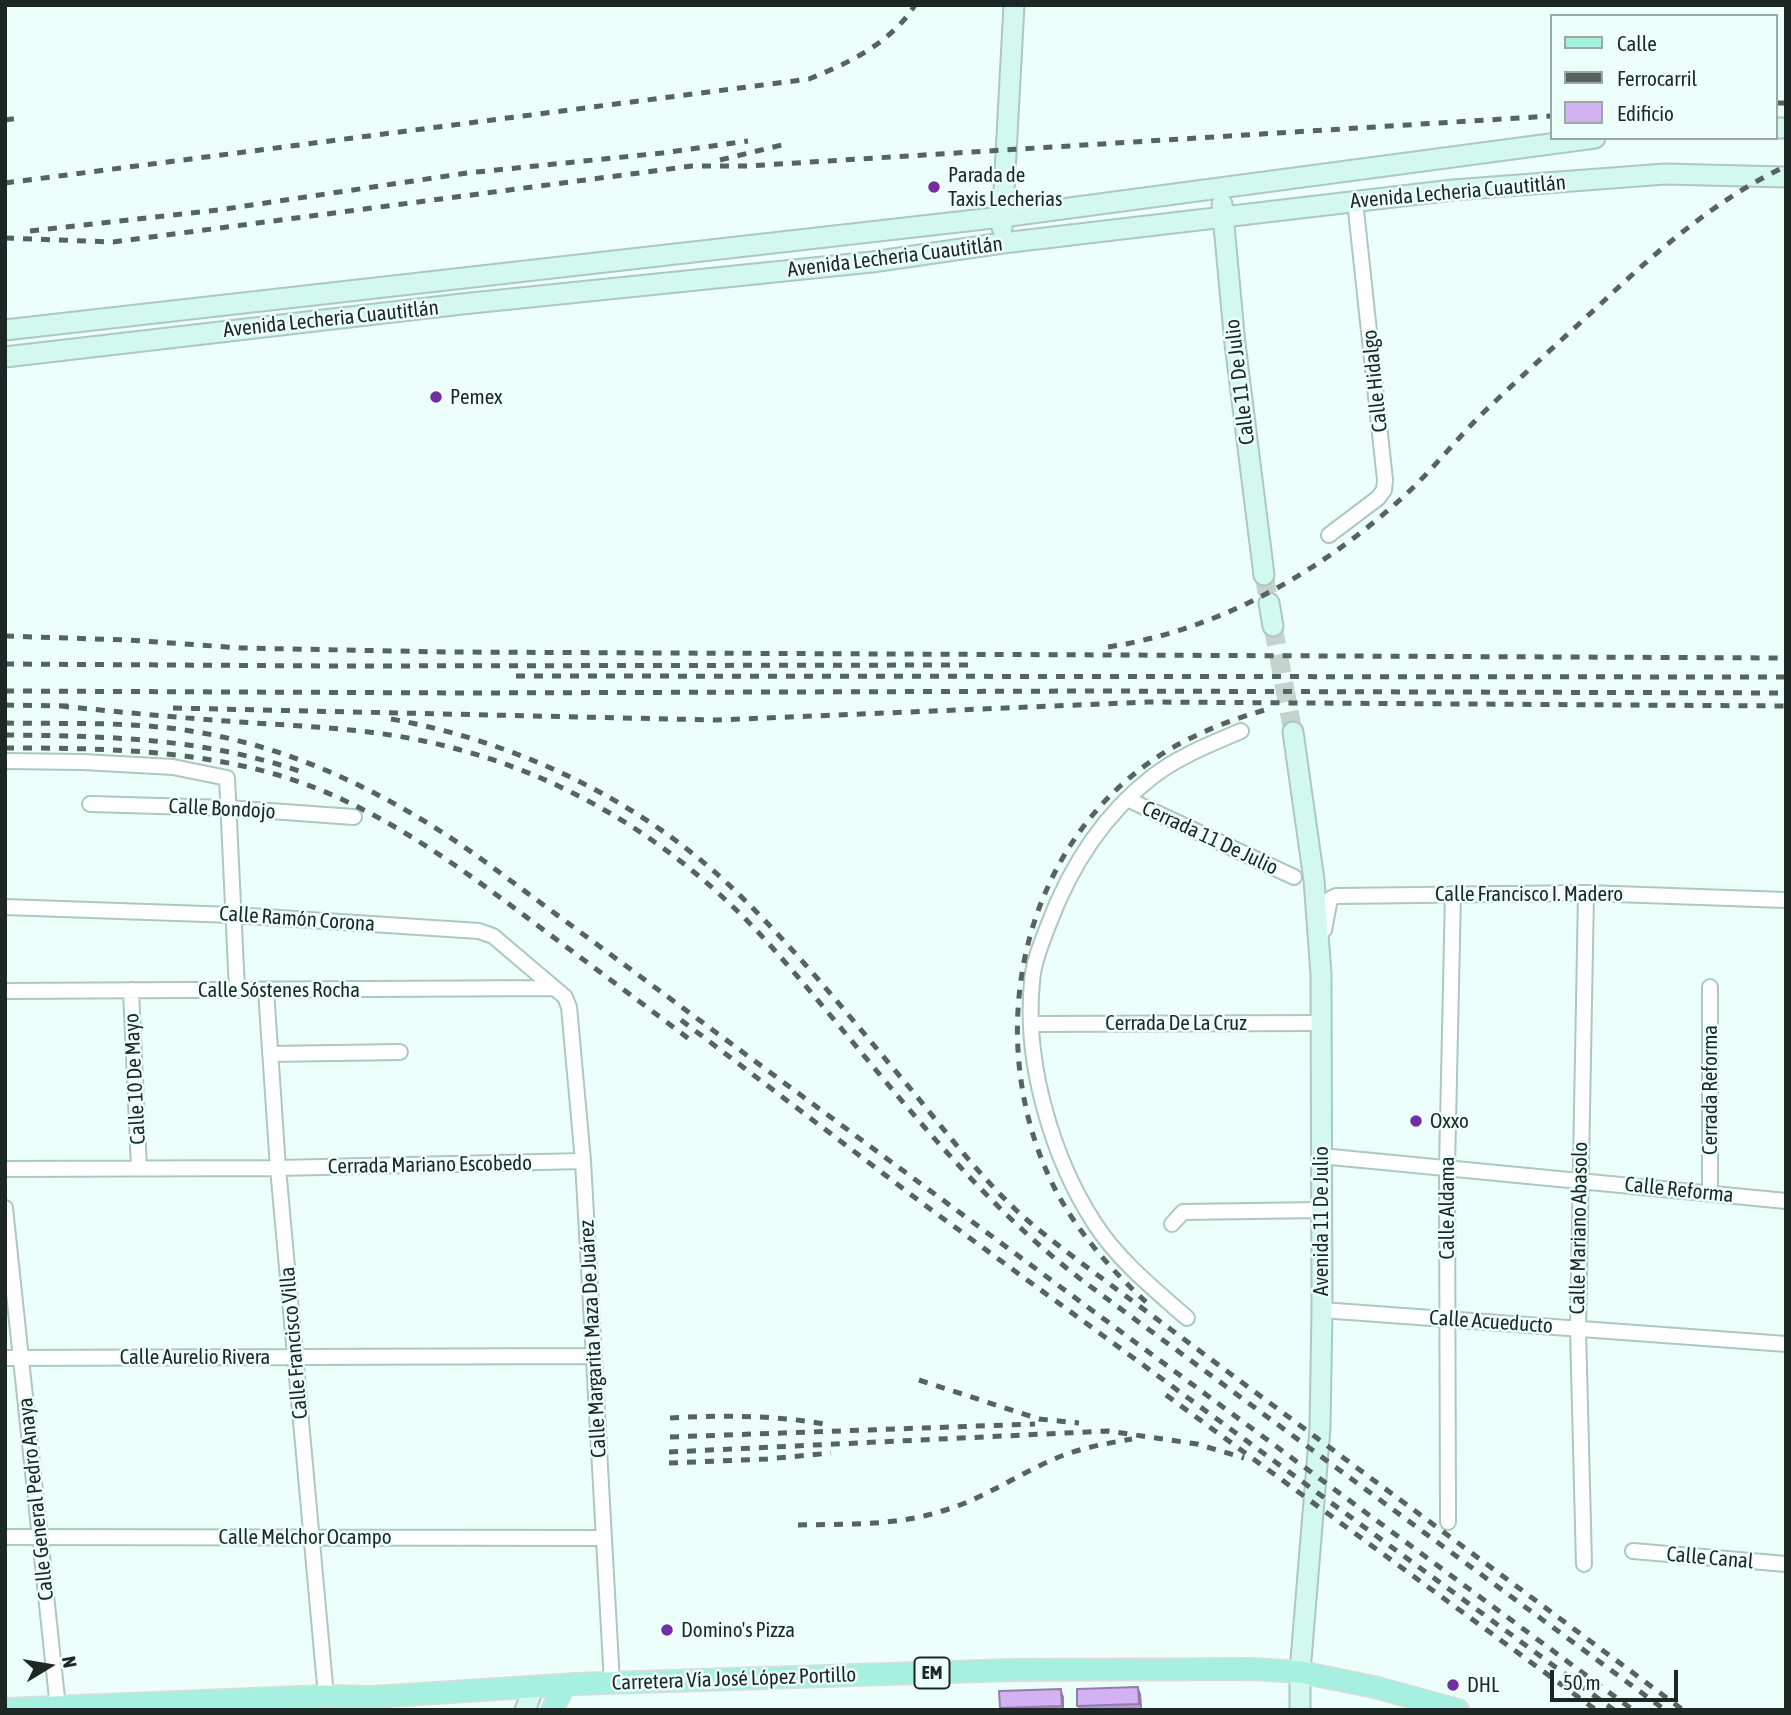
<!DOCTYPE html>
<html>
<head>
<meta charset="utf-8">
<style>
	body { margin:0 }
	#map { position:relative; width:1791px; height:1715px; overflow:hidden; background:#edfffa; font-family:"Asap Condensed",sans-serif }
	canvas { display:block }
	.frame { position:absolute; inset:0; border:7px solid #1d2825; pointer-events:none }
	.legend { position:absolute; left:1550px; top:14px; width:228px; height:126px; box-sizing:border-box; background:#edfffa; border:2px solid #9aa9a5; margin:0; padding:9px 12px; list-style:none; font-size:21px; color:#1d2825 }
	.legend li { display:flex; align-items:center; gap:14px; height:35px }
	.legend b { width:35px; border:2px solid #9aa9a5 }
	.north { position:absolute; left:14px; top:1631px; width:70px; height:70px; -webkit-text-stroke:5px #edfffa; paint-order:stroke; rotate:79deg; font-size:19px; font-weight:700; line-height:28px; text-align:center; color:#1d2825 }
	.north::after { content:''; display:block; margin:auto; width:24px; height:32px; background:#1d2825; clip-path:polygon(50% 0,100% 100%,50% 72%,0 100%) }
	.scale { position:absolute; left:1550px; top:1670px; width:128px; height:32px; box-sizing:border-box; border:4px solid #1d2825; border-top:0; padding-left:9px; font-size:21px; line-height:24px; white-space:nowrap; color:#1d2825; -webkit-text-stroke:5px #edfffa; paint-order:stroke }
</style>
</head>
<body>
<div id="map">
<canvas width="1791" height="1715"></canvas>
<div class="frame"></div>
<ul class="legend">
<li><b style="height:9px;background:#a5f0df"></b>Calle</li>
<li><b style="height:9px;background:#56635f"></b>Ferrocarril</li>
<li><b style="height:19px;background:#d2b2f2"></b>Edificio</li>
</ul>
<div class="north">N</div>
<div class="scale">50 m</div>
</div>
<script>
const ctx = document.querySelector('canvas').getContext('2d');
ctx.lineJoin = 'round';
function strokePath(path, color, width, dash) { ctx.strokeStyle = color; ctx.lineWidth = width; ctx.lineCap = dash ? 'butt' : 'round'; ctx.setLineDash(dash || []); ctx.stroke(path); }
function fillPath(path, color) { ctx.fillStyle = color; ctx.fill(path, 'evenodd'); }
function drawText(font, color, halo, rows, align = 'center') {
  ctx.font = font + ' "Asap Condensed",sans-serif'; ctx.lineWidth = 5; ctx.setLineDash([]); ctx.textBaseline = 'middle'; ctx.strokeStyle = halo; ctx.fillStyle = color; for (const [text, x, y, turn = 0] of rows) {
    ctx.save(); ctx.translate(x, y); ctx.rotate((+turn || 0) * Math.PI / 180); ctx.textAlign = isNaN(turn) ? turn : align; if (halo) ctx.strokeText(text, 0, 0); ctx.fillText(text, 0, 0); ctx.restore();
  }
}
strokePath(new Path2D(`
	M1264,575l5,28
	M1273,626l20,106`), '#c3d4cf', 19, [19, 10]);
const street = new Path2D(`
	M1329,535l49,-37 6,-8 1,-10 -30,-279
	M5,761l78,1 90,5 54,11 10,212
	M1127,799l167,78
	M90,804l138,4 126,9
	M5,907l228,8 246,16 14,5 72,61 4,10 14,154 29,522
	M1324,930l6,-31 6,-3 250,-3 200,7
	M131,990l8,178
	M266,990l12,178 48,528
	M5,991l547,-3
	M1032,1024l288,-1
	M270,1054l130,-2
	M1321,1156l465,45
	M5,1169l273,-1 305,-7
	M1710,1193v-206
	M5,1208l53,500
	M1172,1224l11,-12 138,-2
	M1322,1310l464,34
	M1187,1318c-33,-29 -68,-57 -92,-94 -43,-66 -71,-162 -63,-242 1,-18 9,-38 16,-56 22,-59 54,-110 104,-149 27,-21 59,-33 89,-46
	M5,1358l589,-2
	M1448,1522l-1,-354 6,-274
	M5,1537l599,1
	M1633,1551l153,13
	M1584,1564l-6,-235 8,-436`);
const secondary = new Path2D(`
	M1775,128h11
	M1222,204l13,140 29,231
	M1002,228l12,-223
	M5,330l997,-113 593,-79
	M5,357l457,-53 410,-42 131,-19 450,-53 212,-16 121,3
	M1269,603l4,23
	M1293,732l21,148 7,94 1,336 -2,118 -20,244v38
	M525,1710l9,-23`);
const primary = new Path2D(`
	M5,1709l321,-13 47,1 203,-13 437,-14 240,-1 47,3 74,15 84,23
	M552,1710l13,-25`);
strokePath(street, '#acc8c0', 18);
strokePath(secondary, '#acc8c0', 23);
strokePath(primary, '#dbdddc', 24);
strokePath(street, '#fff', 14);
strokePath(secondary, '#d2f8ef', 19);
strokePath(primary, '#a5f0df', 21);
strokePath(new Path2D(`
	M1775,103h11
	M5,120l15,-2
	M720,160l66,-16
	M5,183l804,-104c40,-16 82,-36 106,-74
	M30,231l188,-21 249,-37 195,-20 86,-12
	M5,238l108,4 579,-76h55l804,-50
	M5,636l123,4 114,8 204,4 1340,6
	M1108,647c111,-17 211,-74 294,-149 30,-27 55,-60 84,-88 40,-38 81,-75 121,-112 54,-51 112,-100 179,-132
	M5,664l332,2 634,-1
	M516,676l1270,1
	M5,691l464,2 626,-2 691,2
	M5,705l63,1
	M60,706c60,6 120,12 180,16 58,4 116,6 174,17 144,28 267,104 363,214 100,113 189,240 310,331l578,426
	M173,708l543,12 432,-18 638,4
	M391,719c123,22 245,79 337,165 64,60 119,130 176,197 36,43 70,89 111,128 20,19 43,36 65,53l603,448
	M5,723c51,1 103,-1 154,4 119,11 230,65 325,134l1149,849
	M5,735c103,1 199,3 297,37
	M5,748c92,0 184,1 273,27 97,29 179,90 259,150 51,38 102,76 152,114
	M681,1020l241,183 692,507
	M1146,1302c-36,-33 -70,-72 -92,-115 -77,-154 -31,-358 125,-443 30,-16 60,-27 93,-36
	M919,1380l120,39 40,4
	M1166,1395l430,315
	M670,1418c54,-3 107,-3 160,7
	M670,1437l365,-13
	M669,1452l439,-21 89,13 47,14
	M669,1463l98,-4 64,-6
	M798,1525c48,-1 97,1 144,-14 43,-12 80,-40 122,-56 22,-8 45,-12 68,-16`), '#56635f', 5, [9, 9]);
fillPath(new Path2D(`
	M1138,1687l3,7 1,16h-63l-2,-4z
	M1064,1697v13h-64v-2z`), '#b599d0');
fillPath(new Path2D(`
	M1138,1687l3,7 1,16 -3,-6z
	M1061,1689l3,8v13h-1l-1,-4z`), '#937da9');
const building = new Path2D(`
	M1138,1687l1,17 -62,2v-17z
	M1061,1689l1,17 -62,2 -1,-17z`);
fillPath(building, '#d2b2f2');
strokePath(building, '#937da9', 2);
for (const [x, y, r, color] of [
	[934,187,7,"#722fa3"],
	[436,397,7,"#722fa3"],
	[1416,1121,7,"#722fa3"],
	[667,1630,7,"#722fa3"],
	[1453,1685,7,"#722fa3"]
]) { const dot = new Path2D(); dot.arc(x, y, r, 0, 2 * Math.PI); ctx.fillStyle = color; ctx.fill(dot); strokePath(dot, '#edfffa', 2.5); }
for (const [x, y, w] of [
	[932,1673,35]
]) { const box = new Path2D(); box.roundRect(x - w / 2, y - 15.5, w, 31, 5); ctx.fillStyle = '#edfffa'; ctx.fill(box); strokePath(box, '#1d2825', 2); }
drawText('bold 19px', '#1d2825', null, [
	["EM",932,1673]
]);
drawText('21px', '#1d2825', '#edfffa', [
	["Parada de",948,175],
	["Taxis Lecherias",948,199],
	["Pemex",450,397],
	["Oxxo",1430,1121],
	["Domino's Pizza",681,1630],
	["DHL",1467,1685]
], 'left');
drawText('21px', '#1d2825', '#edfffa', [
	["Avenida Lecheria Cuautitlán",1458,192,-5],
	["Avenida Lecheria Cuautitlán",895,257,-7],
	["Avenida Lecheria Cuautitlán",331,319,-6],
	["Calle Hidalgo",1375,381,-96],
	["Calle 11 De Julio",1240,382,-97],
	["Calle Bondojo",222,809,3],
	["Cerrada 11 De Julio",1210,838,25],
	["Calle Francisco I. Madero",1529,894],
	["Calle Ramón Corona",297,919,4],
	["Calle Sóstenes Rocha",279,990],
	["Cerrada De La Cruz",1176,1023],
	["Calle 10 De Mayo",135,1079,-93],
	["Cerrada Reforma",1710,1090,-90],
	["Cerrada Mariano Escobedo",430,1165,-1],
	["Calle Reforma",1679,1190,6],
	["Calle Aldama",1447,1208,-90],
	["Avenida 11 De Julio",1321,1221,-90],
	["Calle Mariano Abasolo",1579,1228,-89],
	["Calle Acueducto",1491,1322,4],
	["Calle Margarita Maza De Juárez",593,1339,-93],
	["Calle Francisco Villa",294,1343,-95],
	["Calle Aurelio Rivera",195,1357],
	["Calle General Pedro Anaya",36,1499,-96],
	["Calle Melchor Ocampo",305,1537],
	["Calle Canal",1710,1558,5],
	["Carretera Vía José López Portillo",734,1679,-2]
]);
</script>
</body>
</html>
